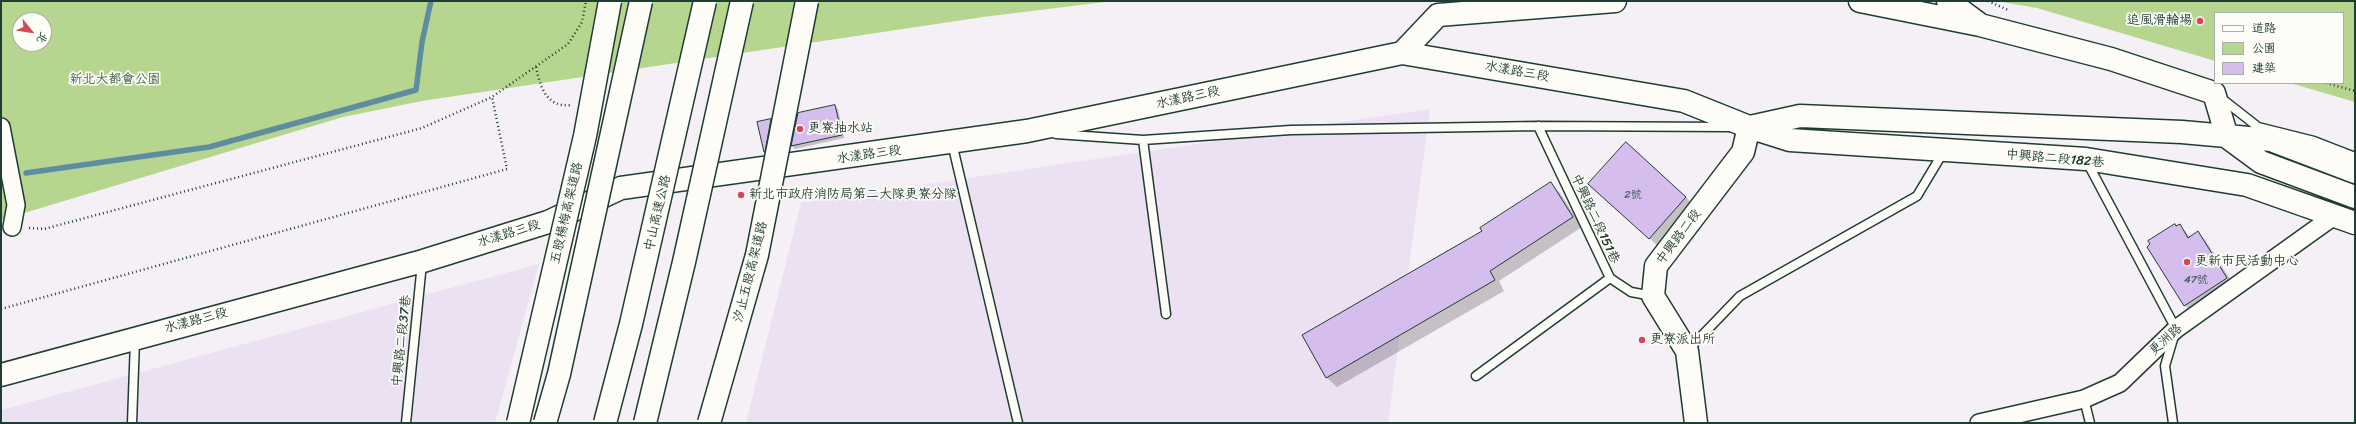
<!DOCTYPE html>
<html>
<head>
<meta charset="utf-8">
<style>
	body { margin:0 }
	#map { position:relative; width:2356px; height:424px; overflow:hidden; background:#f5f0f5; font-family:Sriracha,"LXGW WenKai TC",sans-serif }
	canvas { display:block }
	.frame { position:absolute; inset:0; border:2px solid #1f3d34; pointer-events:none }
	.legend { position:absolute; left:2214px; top:12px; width:130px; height:72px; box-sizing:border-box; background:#fdfcf7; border:1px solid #a4b0a9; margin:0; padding:5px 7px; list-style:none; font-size:12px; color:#1f3d34 }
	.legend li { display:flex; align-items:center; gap:8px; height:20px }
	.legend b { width:20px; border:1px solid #a4b0a9 }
	.north { position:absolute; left:12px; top:12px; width:40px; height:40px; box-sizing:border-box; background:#fdfcf7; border:1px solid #a4b0a9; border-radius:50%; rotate:120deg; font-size:11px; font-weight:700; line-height:16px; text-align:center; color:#1f3d34 }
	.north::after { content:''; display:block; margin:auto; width:14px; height:18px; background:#d1495b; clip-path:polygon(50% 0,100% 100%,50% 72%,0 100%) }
</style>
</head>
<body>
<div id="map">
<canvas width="2356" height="424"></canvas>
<div class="frame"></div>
<ul class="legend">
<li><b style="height:5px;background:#fdfcf7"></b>道路</li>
<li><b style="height:11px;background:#b6d68f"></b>公園</li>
<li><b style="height:11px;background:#d5beee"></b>建築</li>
</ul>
<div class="north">北</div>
</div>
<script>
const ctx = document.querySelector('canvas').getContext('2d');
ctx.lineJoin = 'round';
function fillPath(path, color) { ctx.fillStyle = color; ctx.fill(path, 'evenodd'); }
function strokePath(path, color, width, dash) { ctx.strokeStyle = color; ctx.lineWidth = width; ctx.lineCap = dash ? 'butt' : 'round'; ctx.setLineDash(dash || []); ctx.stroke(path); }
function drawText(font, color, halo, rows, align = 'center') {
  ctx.font = font + ' Sriracha,"LXGW WenKai TC",sans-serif'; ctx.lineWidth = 3.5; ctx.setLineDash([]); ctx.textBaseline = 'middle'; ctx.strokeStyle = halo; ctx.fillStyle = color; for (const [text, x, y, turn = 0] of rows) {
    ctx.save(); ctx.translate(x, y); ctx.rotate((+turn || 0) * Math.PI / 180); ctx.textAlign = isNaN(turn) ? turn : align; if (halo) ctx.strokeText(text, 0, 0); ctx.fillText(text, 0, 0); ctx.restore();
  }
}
fillPath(new Path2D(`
	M1430,109l-42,314h-642l55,-220z
	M539,264l-44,159h-494v-13z`), '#ebe1f3');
fillPath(new Path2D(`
	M1,1h1112l-130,16 -561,84 -79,16 -342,103zM20,20h24v24h-24z
	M1996,1h359v101l-65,-19h53v-70h-128v48l-178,-53z`), '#b6d68f');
fillPath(new Path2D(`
	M835,106l3,3 6,29 -49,11 -3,-3 7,-32z
	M771,120l2,3 -6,30 -9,-30z
	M1550,183l10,10 22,34 -83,54 5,10 -167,96 -10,-9 -24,-42 180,-105z
	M1598,192l88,5 8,9 -36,40z
	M2180,225l10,12 8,-5 8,9 29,46 -42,27 -8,-9 -8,-78z`), '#0003');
strokePath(new Path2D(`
	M26,173l183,-26 207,-57 6,-48 9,-41`), '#5f8da0', 5.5);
const building = new Path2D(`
	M835,105l7,30 -51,11 7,-33z
	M771,119l-6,33h-1l-7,-30z
	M1626,142l60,55 -37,42 -61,-55z
	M1551,182l22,35 -83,54 5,9 -169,98 -24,-43 180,-104 -2,-3z
	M2175,224l1,2 4,-2 8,14 10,-7 29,47 -43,28 -37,-59 3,-3 -2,-3z`);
fillPath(building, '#d5beee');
strokePath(building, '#1f3d34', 1);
const lane = new Path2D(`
	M2221,98l37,29 56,14 41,16
	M1538,126l72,152 21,14 22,4
	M1056,134l87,6 148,-10 247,-4 192,1
	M1143,140l23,174
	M952,143l66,280
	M2087,162l89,167 -11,37 8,57
	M1688,350l52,-54 177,-100 27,-45
	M1476,376l134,-98
	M2084,399l6,24
	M132,423l3,-83
	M406,423l16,-160`);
const street = new Path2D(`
	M1,127l15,78 -4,22
	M1979,423l105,-24 36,-16 56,-54 158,-113`);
const secondary = new Path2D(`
	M1860,1l120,24 131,34 103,34 13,44 34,25 94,35
	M1948,1l30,22
	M1402,53l36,-38 177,-14
	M1750,127l50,-11 382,16 89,8 84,32
	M1,375l422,-114 125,-39 73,-34 406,-57 375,-78 282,48 65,26 41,13 296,19 161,26 108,38
	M1696,423l-9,-72 -34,-55 3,-30 87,-114 6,-25`);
strokePath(lane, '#1f3d34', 11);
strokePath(street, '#1f3d34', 20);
strokePath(secondary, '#1f3d34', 25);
strokePath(new Path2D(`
	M1988,1l20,9
	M536,67c4,19 10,41 35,38
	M2326,83l29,8
	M29,228l15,1 378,-101 70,-31 76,-53 14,-22 4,-21
	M1,309l506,-140 -15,-72`), '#1f3d34', 2.5, [1, 3]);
strokePath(lane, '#fdfcf7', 8);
strokePath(street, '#fdfcf7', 17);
strokePath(secondary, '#fdfcf7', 22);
const highwayBridge = new Path2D(`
	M518,423l67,-287 25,-135
	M545,423l14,-49 82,-373
	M605,423l26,-99 74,-323
	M645,423l39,-161 58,-261
	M709,423l48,-168 50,-254`);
strokePath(highwayBridge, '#1f3d34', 25, []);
strokePath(highwayBridge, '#fdfcf7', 22);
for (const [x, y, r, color] of [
	[2200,21,4,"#d1495b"],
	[800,129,4,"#d1495b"],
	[741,195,4,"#d1495b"],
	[2187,262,4,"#d1495b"],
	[1642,340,4,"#d1495b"]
]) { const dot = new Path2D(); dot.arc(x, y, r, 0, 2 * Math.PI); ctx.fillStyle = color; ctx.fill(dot); strokePath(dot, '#fdfcf7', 1.5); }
drawText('11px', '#4c5d62', null, [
	["2號",1633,195],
	["47號",2196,280]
]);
drawText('13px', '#1f3d34', '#fdfcf7', [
	["追風滑輪場",2192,21,"right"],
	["更寮抽水站",808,129],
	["新北市政府消防局第二大隊更寮分隊",749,195],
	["更新市民活動中心",2195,262],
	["更寮派出所",1650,340]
], 'left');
drawText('13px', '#1f3d34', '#fdfcf7', [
	["水漾路三段",1517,72,10],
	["水漾路三段",1188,98,-12],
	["水漾路三段",869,155,-8],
	["中興路二段182巷",2055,159,5],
	["五股楊梅高架道路",567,213,-77],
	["中山高速公路",658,213,-77],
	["中興路二段151巷",1595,219,65],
	["水漾路三段",509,234,-17],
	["中興路二段",1679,237,-53],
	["汐止五股高架道路",751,272,-76],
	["水漾路三段",196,321,-15],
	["更洲路",2166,340,-42],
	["中興路二段37巷",402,341,-84]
]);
drawText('13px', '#45634b', '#fdfcf7', [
	["新北大都會公園",115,80]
]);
</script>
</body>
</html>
